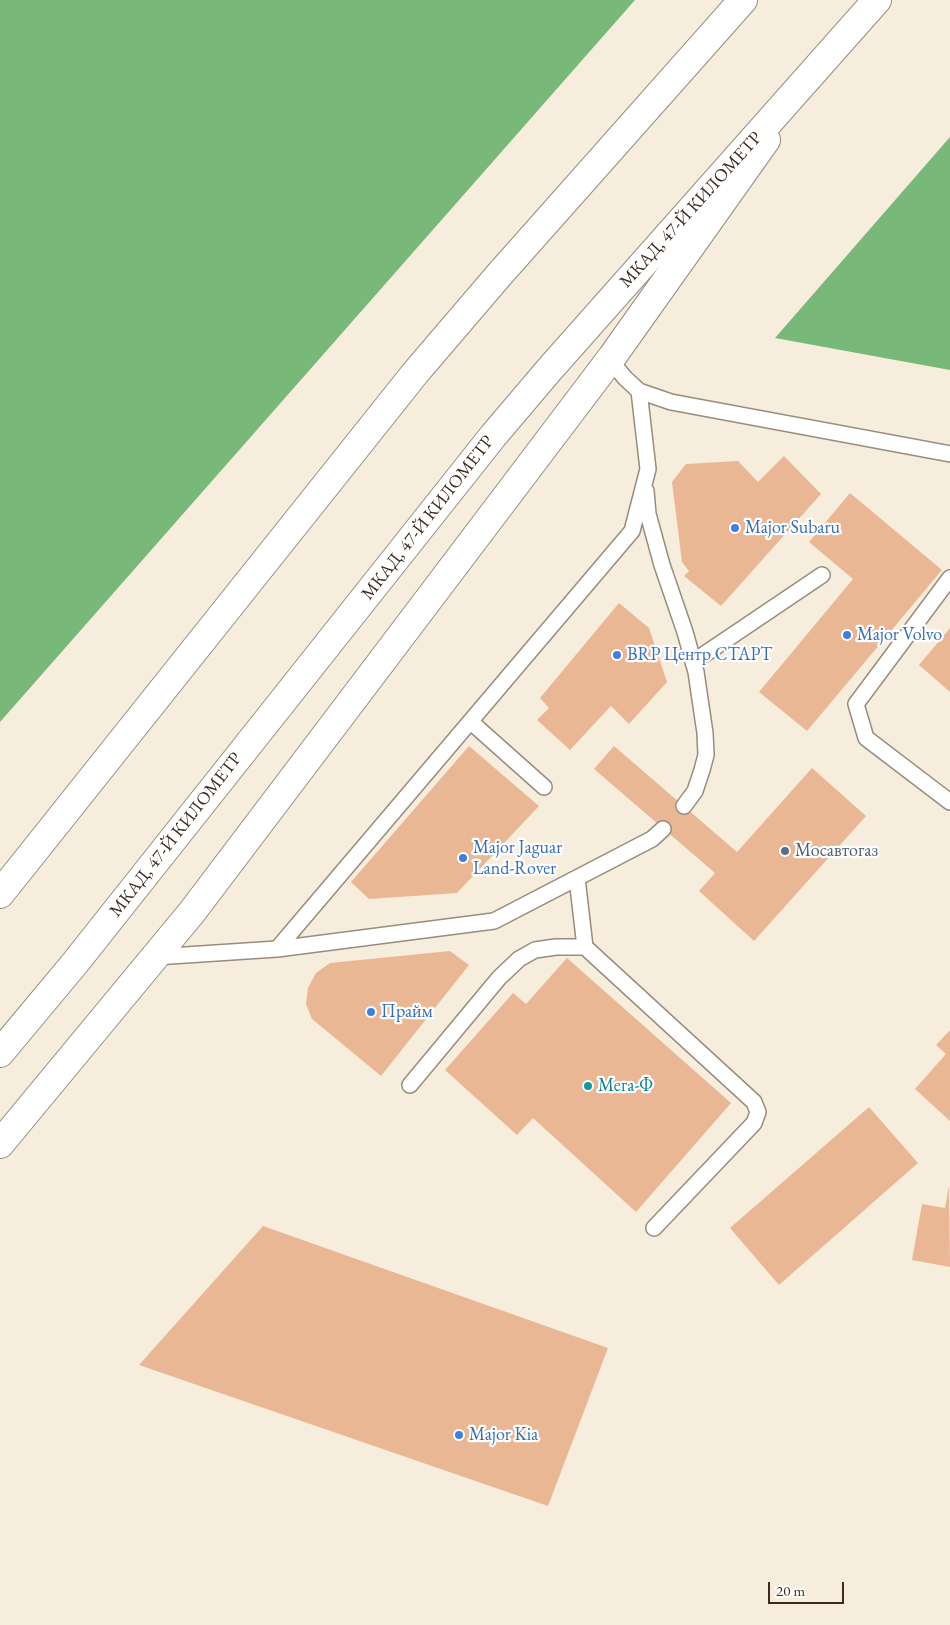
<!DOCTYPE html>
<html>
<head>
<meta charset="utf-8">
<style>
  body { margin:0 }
  #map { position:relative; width:950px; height:1625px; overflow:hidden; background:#f7eddc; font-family:"EB Garamond",serif }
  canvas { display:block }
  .scale { position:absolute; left:768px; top:1582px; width:76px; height:22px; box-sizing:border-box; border:2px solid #3b2a1e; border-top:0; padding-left:6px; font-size:15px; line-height:18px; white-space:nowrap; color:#3b2a1e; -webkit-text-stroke:4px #fff; paint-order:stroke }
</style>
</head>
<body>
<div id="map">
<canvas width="950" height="1625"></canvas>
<div class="scale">20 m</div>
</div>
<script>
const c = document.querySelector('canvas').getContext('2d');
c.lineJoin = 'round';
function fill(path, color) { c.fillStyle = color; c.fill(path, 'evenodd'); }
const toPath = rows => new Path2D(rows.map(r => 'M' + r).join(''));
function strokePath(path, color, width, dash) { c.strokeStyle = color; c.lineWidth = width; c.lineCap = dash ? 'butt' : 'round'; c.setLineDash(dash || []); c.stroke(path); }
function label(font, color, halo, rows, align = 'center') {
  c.font = font + ' "EB Garamond",serif'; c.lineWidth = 4.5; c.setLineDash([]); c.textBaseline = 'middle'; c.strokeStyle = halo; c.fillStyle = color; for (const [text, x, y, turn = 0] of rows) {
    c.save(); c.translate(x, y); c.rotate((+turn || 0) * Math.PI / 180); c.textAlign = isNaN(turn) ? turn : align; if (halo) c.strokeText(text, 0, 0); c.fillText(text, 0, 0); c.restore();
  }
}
fill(toPath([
  [0,0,635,0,0,722],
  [950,137,950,370,775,338]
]), '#78b879');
fill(toPath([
  [784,456,821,494,721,606,684,576,689,571,682,562,672,482,686,464,738,461,758,482],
  [850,493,942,570,807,731,759,692,853,579,809,542],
  [619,603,649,628,667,682,629,724,611,706,570,750,537,720,549,708,540,698],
  [950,628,950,692,919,665],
  [469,746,539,806,457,893,369,899,351,882],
  [614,746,737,852,812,768,866,816,754,941,699,891,715,873,594,769],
  [450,951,469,965,381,1076,312,1019,306,1004,308,988,316,973,330,963],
  [567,958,731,1103,636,1212,533,1118,517,1135,445,1070,513,993,526,1004],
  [950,1030,950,1121,915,1089,946,1054,936,1045],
  [869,1107,918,1163,779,1285,730,1228],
  [949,1186,950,1267,912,1260,922,1204,945,1208],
  [263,1226,608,1348,548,1506,139,1365]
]), '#eab794');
const lane = toPath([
  [612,357,615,366,625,378,639,391,671,402,950,454],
  [646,491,648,514,662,565,685,632,696,672,705,733,706,755,702,770,695,791,684,806],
  [950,578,856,704,866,738,950,802],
  [693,662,822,575],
  [471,722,544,787],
  [577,878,585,947,754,1102,758,1112,754,1123,654,1228],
  [277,949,494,921,652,839,663,829],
  [155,957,277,949,632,531,648,469,639,391],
  [410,1085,499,978,519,959,535,950,556,947,585,947]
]);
const primary = toPath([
  [0,1144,192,912,612,357,766,140]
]);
const highway = toPath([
  [0,894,416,372,499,275,743,0],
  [0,1053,75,963,493,436,549,370,877,0]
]);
strokePath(lane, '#998c7d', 18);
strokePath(primary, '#998c7d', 30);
strokePath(highway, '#998c7d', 30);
strokePath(lane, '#fff', 15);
strokePath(primary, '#fff', 28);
strokePath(highway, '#fff', 28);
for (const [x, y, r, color] of [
  [735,528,5,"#3f7fe0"],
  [847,635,5,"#3f7fe0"],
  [617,655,5,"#3f7fe0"],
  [785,851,5,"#5c6f8a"],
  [463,858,5,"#3f7fe0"],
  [371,1012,5,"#3f7fe0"],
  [588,1086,5,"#0f9aa8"],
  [459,1435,5,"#3f7fe0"]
]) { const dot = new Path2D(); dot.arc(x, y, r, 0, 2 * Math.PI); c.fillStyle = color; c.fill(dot); strokePath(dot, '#fff', 2); }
label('18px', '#3b2a1e', '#fff', [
  ["МКАД, 47-Й КИЛОМЕТР",691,210,-48],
  ["МКАД, 47-Й КИЛОМЕТР",428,518,-52],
  ["МКАД, 47-Й КИЛОМЕТР",176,835,-52]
]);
label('18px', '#366cbe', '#fff', [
  ["Major Subaru",745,528],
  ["Major Volvo",857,635],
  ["BRP Центр СТАРТ",627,655],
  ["Major Jaguar",473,848],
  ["Land-Rover",473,869],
  ["Прайм",381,1012],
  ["Major Kia",469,1435]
], 'left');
label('18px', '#4e5e75', '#fff', [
  ["Мосавтогаз",795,851]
], 'left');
label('18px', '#0d838f', '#fff', [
  ["Мега-Ф",598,1086]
], 'left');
</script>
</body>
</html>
